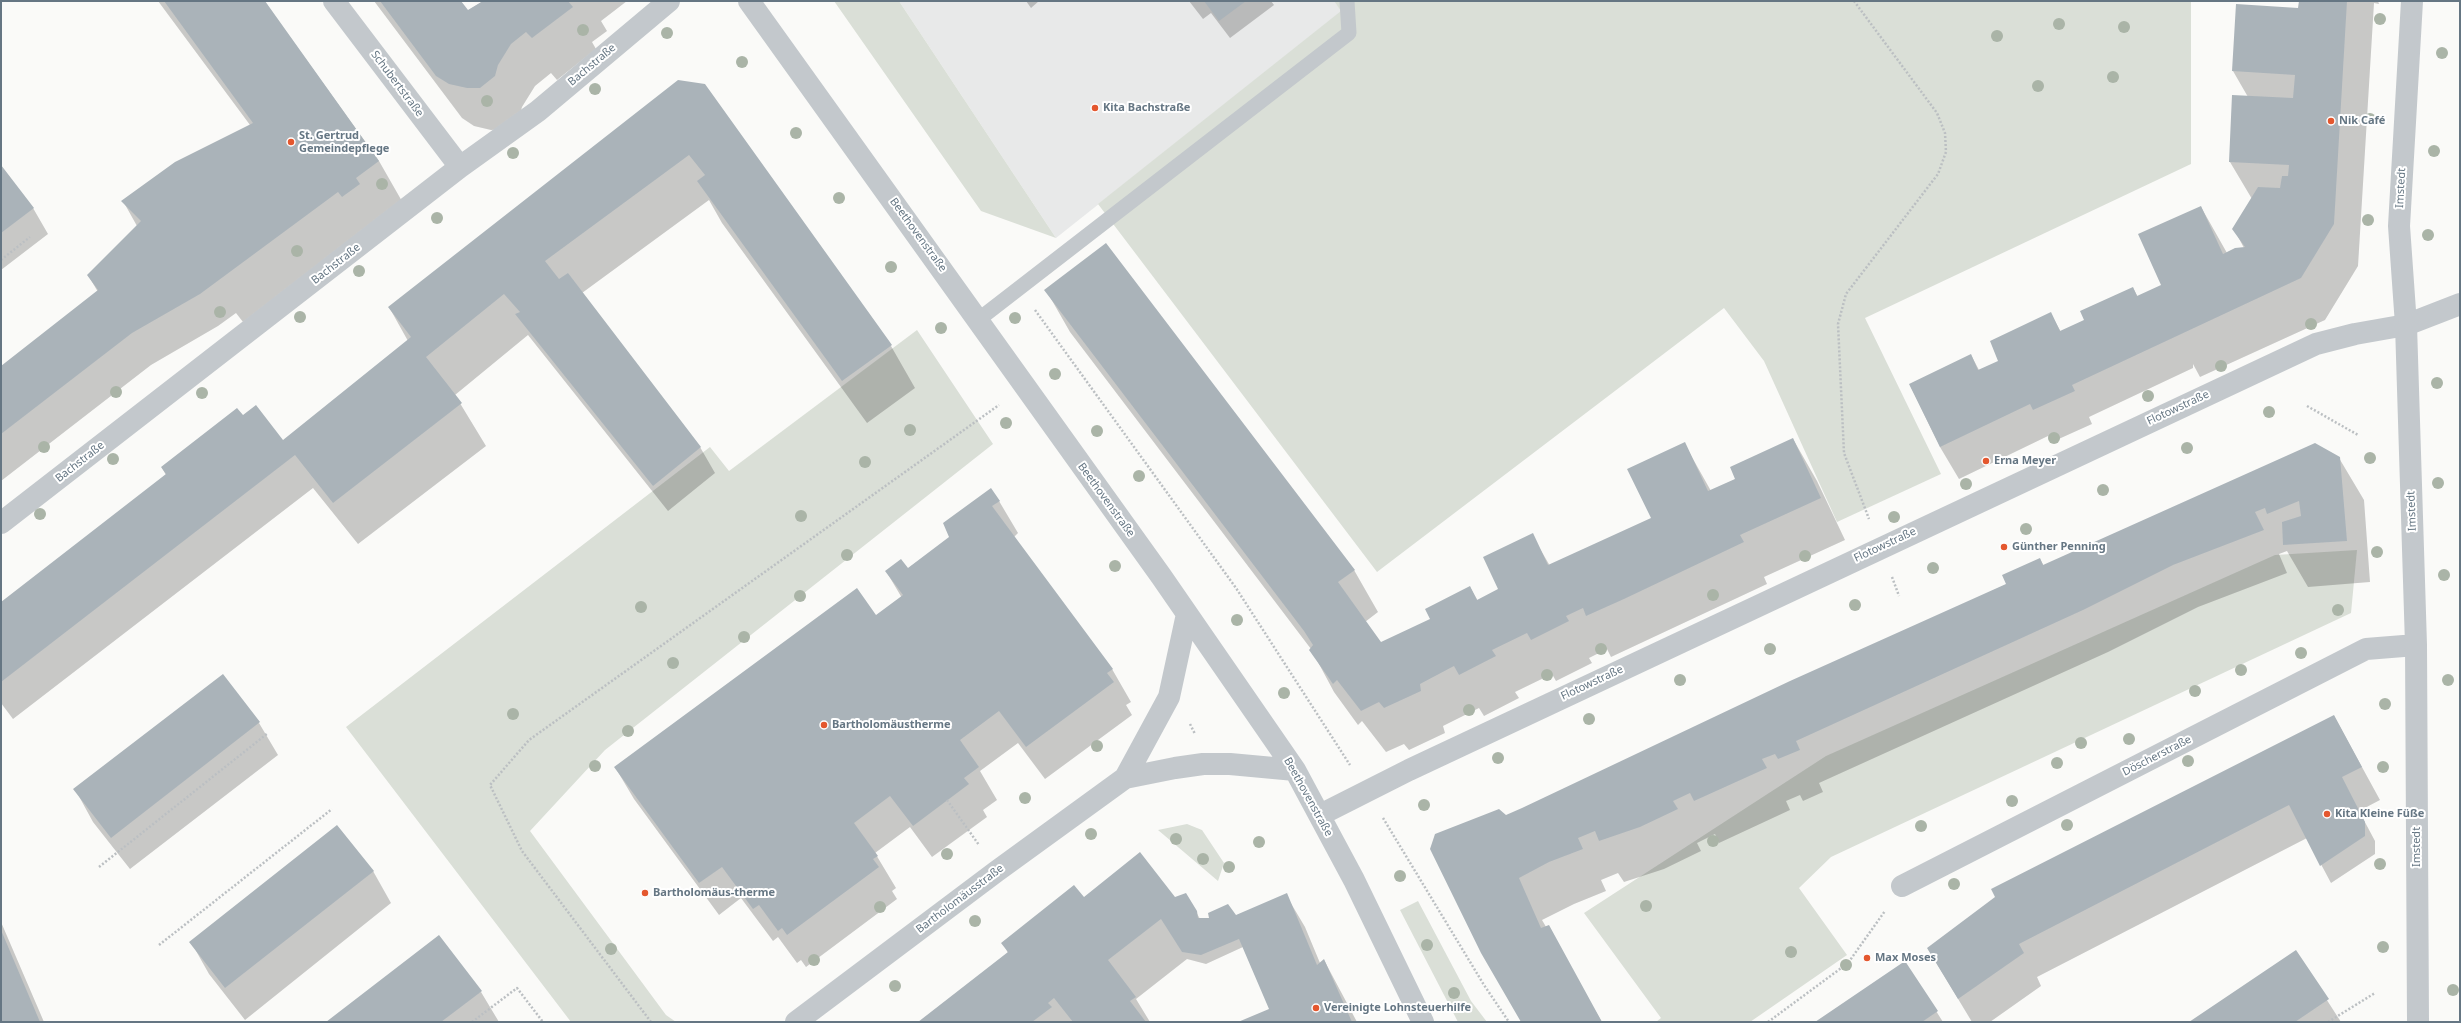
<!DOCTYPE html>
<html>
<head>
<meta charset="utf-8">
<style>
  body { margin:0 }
  #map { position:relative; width:2461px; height:1023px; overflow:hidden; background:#fafaf8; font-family:"Noto Sans",sans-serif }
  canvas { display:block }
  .frame { position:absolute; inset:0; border:2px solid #657683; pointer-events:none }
</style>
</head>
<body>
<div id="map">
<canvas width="2461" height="1023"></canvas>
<div class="frame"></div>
</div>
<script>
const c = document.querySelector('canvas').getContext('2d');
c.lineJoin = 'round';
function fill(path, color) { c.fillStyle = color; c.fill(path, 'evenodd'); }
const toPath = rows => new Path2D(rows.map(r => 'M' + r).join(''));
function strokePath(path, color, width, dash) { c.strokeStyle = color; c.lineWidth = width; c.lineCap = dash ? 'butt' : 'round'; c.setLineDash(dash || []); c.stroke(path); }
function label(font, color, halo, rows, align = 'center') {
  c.font = font + ' "Noto Sans",sans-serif'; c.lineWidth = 4; c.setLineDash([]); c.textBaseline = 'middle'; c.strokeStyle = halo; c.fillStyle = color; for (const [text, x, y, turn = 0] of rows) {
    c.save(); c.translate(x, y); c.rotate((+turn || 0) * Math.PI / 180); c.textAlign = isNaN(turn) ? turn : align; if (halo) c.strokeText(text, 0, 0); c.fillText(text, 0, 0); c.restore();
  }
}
fill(toPath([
  [899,1,1334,1,1342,11,1056,238]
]), '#e8e9e9');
fill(toPath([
  [834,1,899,1,1056,238,981,211],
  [1334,1,2191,1,2191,164,1865,318,1941,474,1837,522,1764,361,1724,308,1377,572,1098,204,1341,11],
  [917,330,993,444,605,750,530,831,666,1015,676,1022,571,1022,346,727,710,447,729,471],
  [2357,550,2351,613,1831,857,1799,888,1847,955,1750,1022,1656,1022,1661,1018,1584,913,1826,756,2275,555],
  [1187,824,1202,830,1224,863,1218,881,1158,830],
  [1418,901,1471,1001,1487,1022,1458,1022,1400,910]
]), '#dadfd7');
fill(toPath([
  [158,1,264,1,379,161,403,203,243,322,236,313,218,326,151,365,1,481,1,367,98,292,88,275,137,226,123,201,250,125],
  [374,1,460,1,467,11,483,1,627,1,601,21,607,31,592,42,596,49,557,80,551,73,535,86,522,107,519,118,504,129,491,130,474,126,462,118],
  [1026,1,1039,1,1031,8],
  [1189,1,1271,1,1274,5,1230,38,1211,13,1203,19],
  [2299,1,2378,1,2379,4,2374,3,2358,266,2325,320,2200,377,2193,364,2193,368,2089,417,2092,424,2052,442,2048,436,1959,479,1940,447,1910,385,1971,355,1979,370,2000,361,2051,314,2061,332,2085,320,2133,288,2138,297,2163,286,2201,207,2227,253,2244,248,2234,229,2252,199,2230,162,2248,97,2233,71,2299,9],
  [704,85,891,346,915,388,867,423,722,223,709,200,582,293,700,447,715,473,668,511,528,335,455,395,486,446,358,544,313,488,13,719,1,703,1,603,166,475,162,468,243,416,283,442,408,341,389,307],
  [1,166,33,208,48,234,1,270],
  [1046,290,1354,570,1378,612,1365,622,1381,644,1432,620,1470,587,1478,601,1500,590,1532,535,1550,566,1652,519,1684,443,1711,491,1736,479,1793,439,1817,481,1845,540,1764,577,1767,584,1611,657,1607,649,1589,658,1592,663,1556,681,1552,674,1515,692,1519,698,1484,716,1479,708,1443,726,1445,733,1409,750,1404,744,1386,752,1362,721,1358,725,1334,692,1311,649,1070,332],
  [2339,458,2364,500,2370,582,2308,587,2287,551,2279,554,2287,573,2198,607,2108,652,1819,783,1823,792,1803,801,1800,795,1786,801,1790,810,1719,843,1715,834,1697,843,1701,851,1664,869,1624,882,1618,873,1601,880,1606,891,1574,904,1542,920,1602,1022,1522,1022,1506,817,2007,584,2040,559,2044,566],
  [999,501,1018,533,1014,537,1112,669,1131,702,1126,705,1132,715,1045,779,1018,743,980,771,997,800,983,810,987,817,932,857,910,827,875,853,896,888,892,891,897,899,806,967,801,960,797,963,778,937,773,941,741,898,719,915,634,799,615,767,876,616,902,598,886,571,907,569,950,538,944,523],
  [223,675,259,723,278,755,130,869,93,822,75,789],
  [2334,716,2380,800,2359,811,2375,841,2375,854,2331,883,2307,838,2037,977,2041,986,1990,1022,1972,1022,1928,949,1997,898],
  [373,871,391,903,245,1020,209,974,191,942],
  [1186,894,1200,919,1235,916,1286,895,1305,927,1320,963,1324,960,1357,1022,1243,1022,1271,1009,1243,947,1206,964,1187,959,1136,999,1150,1022,920,1022,1008,953,1003,943,1083,899,1178,902],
  [1,922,44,1022,1,1022],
  [2296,952,2341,1022,2191,1022],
  [1905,962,1943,1022,1819,1022],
  [481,992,499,1022,328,1022]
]), '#0003');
fill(toPath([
  [164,1,265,1,379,161,356,178,360,184,342,197,338,192,200,294,132,333,1,434,1,366,98,290,87,275,141,221,121,201,175,162,253,123],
  [380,1,461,1,468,10,483,1,568,1,573,7,532,38,526,32,511,44,498,65,495,76,480,88,467,88,449,84,436,76],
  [1204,1,1246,1,1219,21],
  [2299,1,2347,1,2334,224,2301,278,2072,385,2075,391,2033,410,2030,404,1940,447,1909,384,1971,354,1978,370,1998,361,1990,341,2051,312,2060,331,2084,320,2080,311,2133,287,2137,296,2161,285,2138,234,2201,206,2223,254,2235,248,2245,247,2232,229,2258,187,2280,188,2282,176,2288,176,2289,165,2229,162,2232,95,2293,98,2295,75,2232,71,2236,4,2298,8],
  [678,80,705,84,892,345,842,381,697,181,705,175,689,155,545,261,559,279,568,273,701,447,653,486,515,314,520,312,504,294,426,357,462,403,333,503,295,455,1,682,1,602,166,474,161,467,237,408,243,415,256,405,283,440,411,337,388,307],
  [1,165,34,208,1,233],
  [1106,243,1355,570,1338,582,1381,642,1430,619,1425,609,1470,586,1477,600,1498,589,1483,557,1533,533,1548,565,1651,518,1627,469,1685,442,1708,491,1735,479,1730,467,1793,438,1821,498,1740,535,1744,542,1624,599,1586,616,1583,608,1566,616,1569,621,1531,640,1527,633,1492,650,1496,656,1459,675,1454,666,1420,684,1421,691,1384,708,1379,702,1361,711,1337,680,1333,684,1309,650,1313,645,1304,631,1044,290],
  [2315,443,2340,457,2347,541,2283,545,2282,522,2301,516,2299,501,2267,514,2265,508,2255,512,2264,530,2173,565,2083,610,1796,741,1800,750,1778,759,1775,754,1762,759,1767,768,1694,801,1690,793,1673,801,1678,809,1640,827,1599,841,1595,831,1578,838,1583,849,1549,862,1519,878,1541,928,1549,925,1602,1022,1521,1022,1481,953,1430,849,1435,834,1499,809,1506,815,1522,808,1790,681,2006,584,2002,575,2040,558,2043,565],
  [991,488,1000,501,992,506,1113,669,1107,673,1114,682,1026,747,999,711,960,740,979,767,964,778,969,784,913,826,890,796,854,823,878,856,873,859,879,867,787,935,782,928,778,931,759,905,753,909,722,867,699,883,614,767,857,588,876,615,903,595,885,571,901,559,908,568,949,537,943,523],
  [223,674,260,722,111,838,73,789],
  [2334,715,2362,767,2342,777,2365,822,2365,836,2320,866,2289,805,2019,944,2024,953,1958,999,1927,948,1995,897,1991,889],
  [337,825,374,871,225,988,189,942],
  [1140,852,1175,897,1186,893,1197,911,1198,918,1209,918,1208,913,1228,904,1236,915,1287,893,1317,965,1324,959,1352,1022,1238,1022,1269,1009,1239,939,1201,955,1182,952,1161,919,1108,960,1136,997,1130,1001,1146,1022,1073,1022,1054,998,1048,1003,1052,1007,1032,1022,918,1022,1008,952,1001,943,1074,885,1084,897],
  [1,930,40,1022,1,1022],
  [439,935,482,991,441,1022,326,1022],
  [2296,950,2329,999,2295,1022,2189,1022],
  [1905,961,1938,1011,1922,1022,1815,1022]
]), '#aab3b9');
strokePath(toPath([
  [1854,1,1937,113,1945,133,1946,152,1938,174,1846,294,1838,324,1844,453,1869,519],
  [1,260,30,237],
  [1035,310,1236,588,1350,765],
  [2307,406,2358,435],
  [1892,577,1899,596],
  [1190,724,1195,734],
  [947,800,979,845],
  [1383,818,1484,985,1509,1022],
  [99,867,268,733],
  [159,945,332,809],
  [472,1022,517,988,543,1022],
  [651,1022,522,851,490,785,529,740,999,405],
  [1768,1022,1848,963,1885,911],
  [2328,1022,2375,993]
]), '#bbbfc2', 2.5, [2, 2]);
strokePath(toPath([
  [978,320,1349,33,1347,1]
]), '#c3c8cc', 15);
strokePath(toPath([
  [334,1,460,167],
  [749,1,1161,576,1295,770,1354,880,1423,1022],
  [2412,1,2399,226,2406,325,2416,645,2418,1022],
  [1,523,460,167,538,111,669,1],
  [1125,778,1169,697,1187,614],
  [1320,815,1409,770,2316,344,2355,334,2406,325,2460,304],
  [1902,886,2366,649,2416,645],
  [796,1022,997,871,1125,778,1175,768,1203,764,1230,764,1295,770]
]), '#c3c8cc', 22);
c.fillStyle = '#aab4a7';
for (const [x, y] of [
  [2380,19],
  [2059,24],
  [2124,27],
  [583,30],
  [667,33],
  [1997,36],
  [2442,53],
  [742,62],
  [2113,77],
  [2038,86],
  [595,89],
  [487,101],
  [2370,119],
  [796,133],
  [2434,151],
  [513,153],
  [382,184],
  [839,198],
  [437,218],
  [2368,220],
  [2428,235],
  [297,251],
  [891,267],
  [359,271],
  [220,312],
  [300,317],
  [1015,318],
  [2311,324],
  [941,328],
  [2221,366],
  [1055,374],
  [2437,383],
  [116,392],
  [202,393],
  [2148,396],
  [2269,412],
  [1006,423],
  [910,430],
  [1097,431],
  [2054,438],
  [44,447],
  [2187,448],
  [2370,458],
  [113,459],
  [865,462],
  [1139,476],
  [2438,483],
  [1966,484],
  [2103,490],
  [40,514],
  [801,516],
  [1894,517],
  [2026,529],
  [2377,552],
  [847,555],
  [1805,556],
  [1115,566],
  [1933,568],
  [2444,575],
  [1713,595],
  [800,596],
  [1855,605],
  [641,607],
  [2338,610],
  [1237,620],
  [744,637],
  [1601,649],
  [1770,649],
  [2301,653],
  [673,663],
  [2241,670],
  [1547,675],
  [1680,680],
  [2448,680],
  [2195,691],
  [1284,693],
  [2385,704],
  [1469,710],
  [513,714],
  [1589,719],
  [628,731],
  [2129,739],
  [2081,743],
  [1097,746],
  [1498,758],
  [2188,761],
  [2057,763],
  [595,766],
  [2383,767],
  [1025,798],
  [2012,801],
  [1424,805],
  [2067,825],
  [1921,826],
  [1091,834],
  [1176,839],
  [1713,841],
  [1259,842],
  [947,854],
  [1203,859],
  [2380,864],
  [1229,867],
  [1400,876],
  [1954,884],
  [1646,906],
  [880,907],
  [975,921],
  [1427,945],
  [2383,947],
  [611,949],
  [1791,952],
  [814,960],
  [1846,965],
  [895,986],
  [2453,990],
  [1454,993]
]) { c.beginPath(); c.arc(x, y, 6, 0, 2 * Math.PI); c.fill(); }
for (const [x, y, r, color] of [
  [1095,108,4,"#e4572e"],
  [2331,121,4,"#e4572e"],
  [291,142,4,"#e4572e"],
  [1986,461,4,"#e4572e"],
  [2004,547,4,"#e4572e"],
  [824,725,4,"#e4572e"],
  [2327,814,4,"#e4572e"],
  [645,893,4,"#e4572e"],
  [1867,958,4,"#e4572e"],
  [1316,1008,4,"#e4572e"]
]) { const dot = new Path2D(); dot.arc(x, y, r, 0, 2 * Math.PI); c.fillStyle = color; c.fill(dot); strokePath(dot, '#fff', 1.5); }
label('11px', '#657683', '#fff', [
  ["Bachstraße",592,65,-40],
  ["Schubertstraße",397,84,53],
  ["Imstedt",2401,188,-87],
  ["Beethovenstraße",918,235,54],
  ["Bachstraße",336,264,-38],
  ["Flotowstraße",2178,408,-25],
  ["Bachstraße",80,462,-38],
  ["Beethovenstraße",1106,500,54],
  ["Imstedt",2412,511,-92],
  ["Flotowstraße",1885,545,-25],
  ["Flotowstraße",1592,683,-25],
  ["Döscherstraße",2157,756,-27],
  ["Beethovenstraße",1308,797,61],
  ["Imstedt",2417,847,-90],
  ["Bartholomäusstraße",960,899,-37]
]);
label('bold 11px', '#657683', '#fff', [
  ["Kita Bachstraße",1103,108],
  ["Nik Café",2339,121],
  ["St. Gertrud",299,136],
  ["Gemeindepflege",299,149],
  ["Erna Meyer",1994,461],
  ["Günther Penning",2012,547],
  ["Bartholomäustherme",832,725],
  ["Kita Kleine Füße",2335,814],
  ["Bartholomäus-therme",653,893],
  ["Max Moses",1875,958],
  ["Vereinigte Lohnsteuerhilfe",1324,1008]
], 'left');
</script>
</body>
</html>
